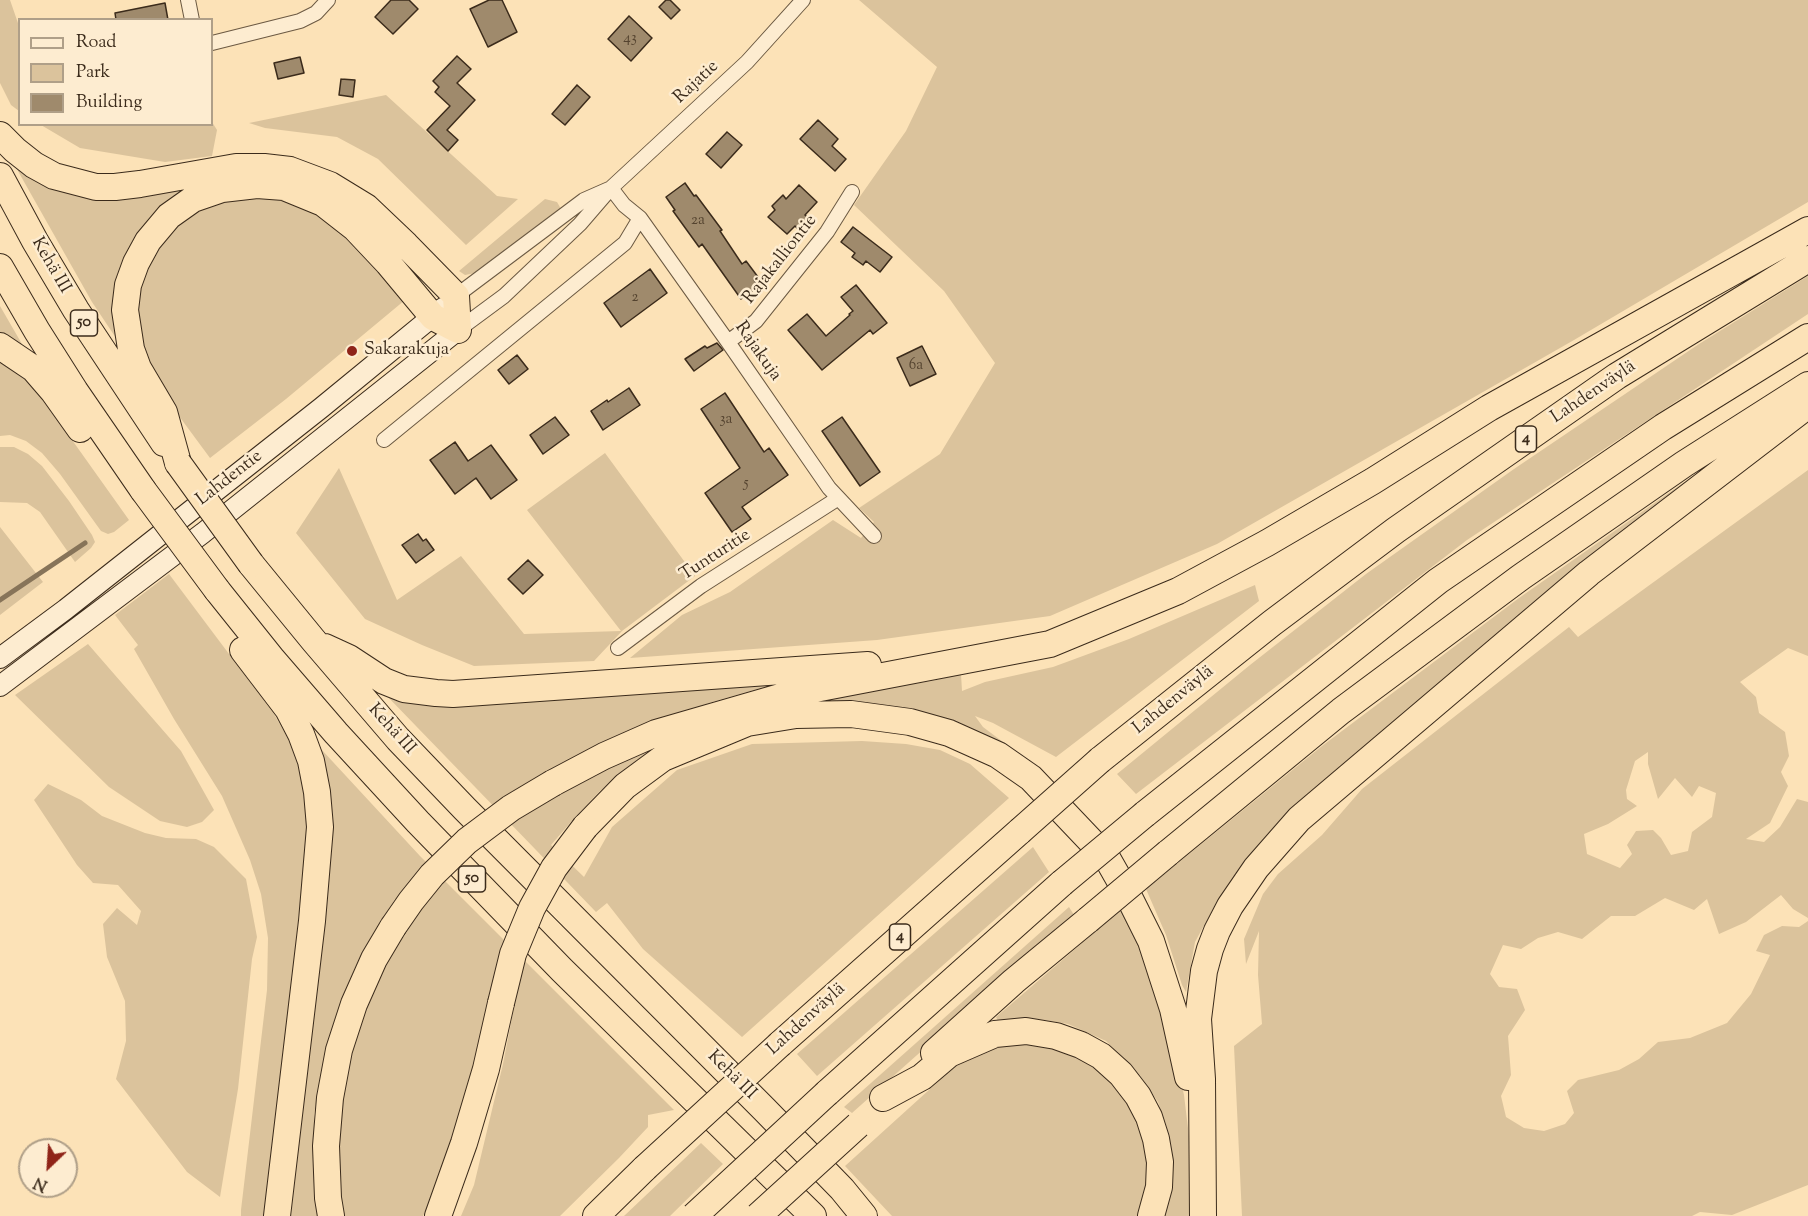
<!DOCTYPE html>
<html>
<head>
<meta charset="utf-8">
<style>
  body { margin:0 }
  #map { position:relative; width:1808px; height:1216px; overflow:hidden; background:#fce2b7; font-family:"Sorts Mill Goudy",serif }
  canvas { display:block }
  .legend { position:absolute; left:18px; top:18px; width:195px; height:108px; box-sizing:border-box; background:#fdecd0; border:2px solid #af9f88; margin:0; padding:8px 10px; list-style:none; font-size:18px; color:#3b2b1b }
  .legend li { display:flex; align-items:center; gap:12px; height:30px }
  .legend b { width:30px; border:2px solid #af9f88 }
  .north { position:absolute; left:18px; top:1138px; width:60px; height:60px; box-sizing:border-box; background:#fdecd0; border:2px solid #af9f88; border-radius:50%; rotate:205deg; font-size:16px; font-weight:700; line-height:24px; text-align:center; color:#3b2b1b }
  .north::after { content:''; display:block; margin:auto; width:21px; height:27px; background:#8f2418; clip-path:polygon(50% 0,100% 100%,50% 72%,0 100%) }
</style>
</head>
<body>
<div id="map">
<canvas width="1808" height="1216"></canvas>
<ul class="legend">
<li><b style="height:8px;background:#fdecd0"></b>Road</li>
<li><b style="height:16px;background:#dbc39c"></b>Park</li>
<li><b style="height:16px;background:#9f8a6c"></b>Building</li>
</ul>
<div class="north">N</div>
</div>
<script>
const c = document.querySelector('canvas').getContext('2d');
c.lineJoin = 'round';
function fill(path, color) { c.fillStyle = color; c.fill(path, 'evenodd'); }
const toPath = rows => new Path2D(rows.map(r => 'M' + r).join(''));
function strokePath(path, color, width, dash) { c.strokeStyle = color; c.lineWidth = width; c.lineCap = dash ? 'butt' : 'round'; c.setLineDash(dash || []); c.stroke(path); }
function label(font, color, halo, rows, align = 'center') {
  c.font = font + ' "Sorts Mill Goudy",serif'; c.lineWidth = 5; c.setLineDash([]); c.textBaseline = 'middle'; c.strokeStyle = halo; c.fillStyle = color; for (const [text, x, y, turn = 0] of rows) {
    c.save(); c.translate(x, y); c.rotate((+turn || 0) * Math.PI / 180); c.textAlign = isNaN(turn) ? turn : align; if (halo) c.strokeText(text, 0, 0); c.fillText(text, 0, 0); c.restore();
  }
}
fill(toPath([
  [0,0,10,0,19,26,19,111,11,105,0,83],
  [859,0,1808,0,1808,202,1574,340,1217,544,1050,616,877,640,630,658,682,615,730,592,833,520,861,538,874,522,859,508,940,454,995,363,944,291,854,205,906,131,937,67],
  [386,95,497,196,518,199,466,245,378,159,337,137,265,128,249,123],
  [212,122,217,130,212,156,165,162,80,148,41,125,212,124],
  [14,164,56,183,217,178,170,205,118,341,92,302],
  [256,197,279,199,303,205,340,228,405,300,286,399,210,458,179,416,153,376,142,352,136,324,140,282,158,245,179,223,201,209,222,202],
  [545,199,557,202,561,209,480,272,465,275,459,271],
  [1808,276,1808,314,1467,540,1136,794,1117,774,1250,665,1366,574,1514,469,1699,344],
  [0,306,26,351,0,337],
  [0,360,15,369,30,383,50,409,129,520,114,532,108,534,101,531,60,474,42,453,26,441,10,435,0,436],
  [0,447,14,447,28,454,42,466,69,501,92,535,95,542,91,548,75,562,40,512,27,503,0,502],
  [605,453,695,576,622,631,594,661,474,666,422,645,365,619,296,533,339,468,397,600,461,556,524,634,621,631,527,510],
  [1710,464,1565,581,1243,869,1219,898,1195,942,1186,992,1182,985,1166,935,1146,889,1322,746,1519,598],
  [1808,470,1808,656,1788,648,1740,682,1756,697,1759,713,1785,732,1789,756,1781,772,1788,786,1770,823,1746,839,1764,842,1780,827,1797,799,1808,802,1808,918,1793,909,1781,895,1746,922,1719,934,1707,899,1694,910,1665,898,1635,916,1611,916,1582,939,1558,932,1538,938,1521,949,1503,945,1490,974,1499,987,1517,989,1525,1010,1508,1036,1511,1075,1501,1096,1506,1117,1524,1128,1544,1131,1565,1124,1574,1113,1567,1091,1578,1080,1619,1070,1639,1059,1658,1042,1690,1038,1727,1023,1751,994,1770,955,1756,951,1764,935,1782,926,1799,927,1808,921,1808,1185,1732,1215,1700,1212,1692,1216,1242,1216,1234,1046,1262,1024,1258,975,1259,931,1246,964,1244,939,1263,894,1278,874,1322,835,1362,789,1569,627,1578,637],
  [1648,752,1648,764,1658,799,1675,778,1692,797,1699,786,1716,793,1712,817,1692,832,1688,851,1671,855,1661,838,1653,830,1636,831,1627,845,1632,854,1620,868,1587,854,1584,834,1608,824,1637,806,1627,799,1626,790,1635,761],
  [0,527,43,582,0,615],
  [169,574,274,714,290,742,299,766,305,798,307,837,267,1216,241,1216,241,1210,267,990,268,938,261,894,250,860,222,796,174,719,134,649,138,645,115,615],
  [1255,585,1259,601,1056,757,993,723,975,716,983,727,1003,742,1007,747,852,702,630,769,600,791,577,815,551,845,584,877,612,827,677,770,752,744,862,741,906,744,940,750,970,764,1009,798,742,1037,643,949,607,903,596,912,386,695,775,684,712,702,645,726,559,790,672,737,804,701,932,681,961,674,962,691,985,682,1053,667,1129,639],
  [88,644,181,751,214,810,202,822,187,827,160,821,109,787,15,695],
  [321,749,420,856,674,1110,648,1115,648,1127,619,1158,560,1216,461,1216,474,1185,503,1064,516,997,490,989,477,1068,440,1180,423,1216,342,1216,336,1145,347,1060,363,1013,384,966,416,914,395,899,373,934,354,970,328,1042,314,1114,314,1180,318,1216,291,1216,328,852,318,750],
  [48,784,81,800,102,816,145,833,166,838,196,839,214,847,246,879,257,937,252,959,238,1089,220,1197,187,1172,116,1079,126,1041,125,1001,107,957,103,924,117,908,137,925,141,911,118,885,93,883,77,865,34,800],
  [1033,847,1049,872,817,1076,797,1054],
  [1069,907,1074,915,852,1113,844,1107],
  [1123,908,1142,946,1175,1055,1184,1095,1190,1145,1190,1216,1163,1216,1169,1198,1172,1173,1171,1148,1166,1125,1158,1102,1144,1081,1126,1060,1106,1041,1068,1024,1045,1020,1030,1019,998,1021,996,1017],
  [1016,1043,1053,1047,1088,1060,1126,1095,1147,1145,1149,1180,1140,1216,892,1216,845,1166,940,1080,941,1076,962,1062,996,1047],
  [701,1143,723,1164,670,1216,624,1216]
]), '#dbc39c');
strokePath(toPath([
  [0,600,85,543]
]), '#877459', 5);
const building = toPath([
  [391,0,409,0,418,9,393,34,375,17,391,0],
  [489,0,502,0,517,32,488,47,470,9,489,0],
  [666,0,670,0,680,10,671,19,659,7,666,0],
  [165,3,168,20,116,20,115,13,165,3],
  [629,16,652,38,631,61,608,39,629,16],
  [457,56,471,69,457,83,475,100,447,130,458,140,448,151,427,130,450,106,435,92,439,87,433,81,457,56],
  [300,57,304,73,278,79,274,63,300,57],
  [341,79,355,80,353,97,339,95,341,79],
  [577,85,590,97,565,125,552,114,577,85],
  [818,120,838,139,832,146,846,159,835,171,800,139,818,120],
  [727,132,742,145,721,168,706,154,727,132],
  [685,183,694,196,696,195,722,230,720,231,742,264,746,261,758,277,754,280,758,287,741,299,702,244,699,247,673,211,675,210,666,197,685,183],
  [799,185,817,202,805,215,809,219,798,229,795,226,787,234,768,217,775,210,772,206,783,195,786,199,799,185],
  [853,227,892,257,880,272,866,261,863,265,852,257,855,253,841,242,853,227],
  [650,269,667,293,621,327,604,303,650,269],
  [856,285,887,323,873,334,870,330,822,370,788,330,807,314,826,336,850,315,849,314,853,311,841,297,856,285],
  [717,343,723,350,694,371,685,359,705,346,707,348,717,343],
  [922,346,936,374,910,386,897,358,922,346],
  [517,355,528,369,509,384,498,370,517,355],
  [629,388,640,405,603,430,591,411,607,400,608,402,629,388],
  [725,393,764,452,769,448,788,475,742,507,751,519,732,532,705,493,740,468,701,409,725,393],
  [555,417,569,435,543,454,530,435,555,417],
  [842,417,880,472,860,486,822,431,842,417],
  [455,442,468,461,491,445,517,480,491,499,476,478,455,494,430,460,455,442],
  [418,534,423,541,426,539,434,550,416,563,402,545,418,534],
  [528,560,543,575,523,594,508,579,528,560]
]);
fill(building, '#9f8a6c');
strokePath(building, '#3b2b1b', 1.5);
const street = toPath([
  [188,0,192,20],
  [212,43,300,21,316,13,328,0],
  [611,188,624,205,640,218,728,342,829,488,874,536],
  [456,296,584,200,609,189],
  [458,330,504,296,580,224,611,188,747,62,803,0],
  [728,342,756,321,827,232,852,192],
  [384,440,625,243,640,218],
  [618,648,701,586,837,499]
]);
const secondary = toPath([
  [0,658,66,609,321,408,443,308],
  [0,686,203,533,458,330]
]);
const highway = toPath([
  [0,135,15,150,34,165,54,176,96,187,115,187,140,184,236,167,264,167,290,170,330,185,366,207,406,245,456,296,458,330,433,317,388,263,355,228,323,203,284,187,257,185,222,189,193,199,169,216,148,241,136,263,128,285,125,310,131,349,138,368,164,412,178,463],
  [0,176,35,241,76,310,164,443],
  [0,267,37,331,75,391,143,490],
  [0,346,34,369,53,391,80,429],
  [251,564,314,641,398,739,465,809,764,1109,842,1189,864,1216],
  [217,590,273,660,336,733,418,822,562,970,813,1216],
  [325,647,349,658,384,681,404,689,436,693,453,694,868,665],
  [243,650,288,709,301,734,311,761,317,792,320,827,312,921,277,1216],
  [1100,760,1272,623,1396,530,1617,376,1808,259],
  [553,783,604,756,656,733,794,693,1050,644,1178,591,1267,543,1373,481,1489,408,1808,230],
  [1145,814,1438,581,1663,427,1808,337],
  [585,827,625,786,663,758,747,723,796,715,851,714,910,722,949,733,998,755,1031,778,1107,858,1128,895,1151,941,1173,1009,1188,1077],
  [1168,853,1341,711,1521,577,1684,464,1808,385],
  [780,1044,1020,831],
  [934,1053,1014,981,1088,920],
  [827,1093,1062,883],
  [883,1098,922,1077,949,1054,995,1034,1026,1031,1056,1036,1081,1045,1101,1056,1121,1074,1138,1096,1149,1117,1156,1139,1160,1162,1159,1187,1151,1216],
  [331,1216,328,1198,326,1146,330,1098,339,1050,354,1004,374,959,393,927],
  [438,1216,464,1143,486,1069,501,1003],
  [596,1216,645,1168],
  [1203,1216,1202,1079,1198,1019,1204,971,1210,949,1217,931,1230,906,1256,868,1299,819,1589,573,1808,405]
]);
strokePath(street, '#6b5942', 16);
strokePath(secondary, '#3b2b1b', 22);
strokePath(highway, '#3b2b1b', 28);
strokePath(street, '#fdecd0', 14);
strokePath(secondary, '#fdecd0', 20);
strokePath(highway, '#fce2b7', 26);
const highwayBridge = toPath([
  [178,463,251,564],
  [143,490,217,590],
  [1020,831,1100,760],
  [1062,883,1145,814],
  [1088,920,1168,853],
  [393,927,411,901,432,875,467,841,511,808,553,783],
  [501,1003,513,954,532,908,554,868,585,827],
  [645,1168,780,1044],
  [694,1216,827,1093],
  [758,1216,858,1125]
]);
strokePath(highwayBridge, '#3b2b1b', 28, []);
strokePath(highwayBridge, '#fce2b7', 26);
for (const [x, y, r, color] of [
  [352,351,6,"#8f2418"]
]) { const dot = new Path2D(); dot.arc(x, y, r, 0, 2 * Math.PI); c.fillStyle = color; c.fill(dot); strokePath(dot, '#fdecd0', 2); }
label('15px', '#54432f', null, [
  ["43",630,39],
  ["2a",698,221],
  ["2",635,298],
  ["6a",916,366],
  ["3a",726,420],
  ["5",746,484]
]);
for (const [x, y, w] of [
  [84,323,27],
  [1526,439,21],
  [472,879,27],
  [900,937,21]
]) { const box = new Path2D(); box.roundRect(x - w / 2, y - 13, w, 26, 4.5); c.fillStyle = '#fdecd0'; c.fill(box); strokePath(box, '#3b2b1b', 1.5); }
label('bold 16px', '#3b2b1b', null, [
  ["50",84,323],
  ["4",1526,439],
  ["50",472,879],
  ["4",900,937]
]);
label('18px', '#3b2b1b', '#fdecd0', [
  ["Rajatie",697,83,-43],
  ["Rajakalliontie",781,260,-52],
  ["Kehä III",50,266,60],
  ["Rajakuja",757,352,55],
  ["Lahdenväylä",1594,393,-34],
  ["Lahdentie",230,479,-38],
  ["Tunturitie",716,556,-33],
  ["Lahdenväylä",1174,701,-39],
  ["Kehä III",391,730,48],
  ["Lahdenväylä",807,1020,-42],
  ["Kehä III",731,1076,45]
]);
label('18px', '#3b2b1b', '#fdecd0', [
  ["Sakarakuja",364,351]
], 'left');
</script>
</body>
</html>
